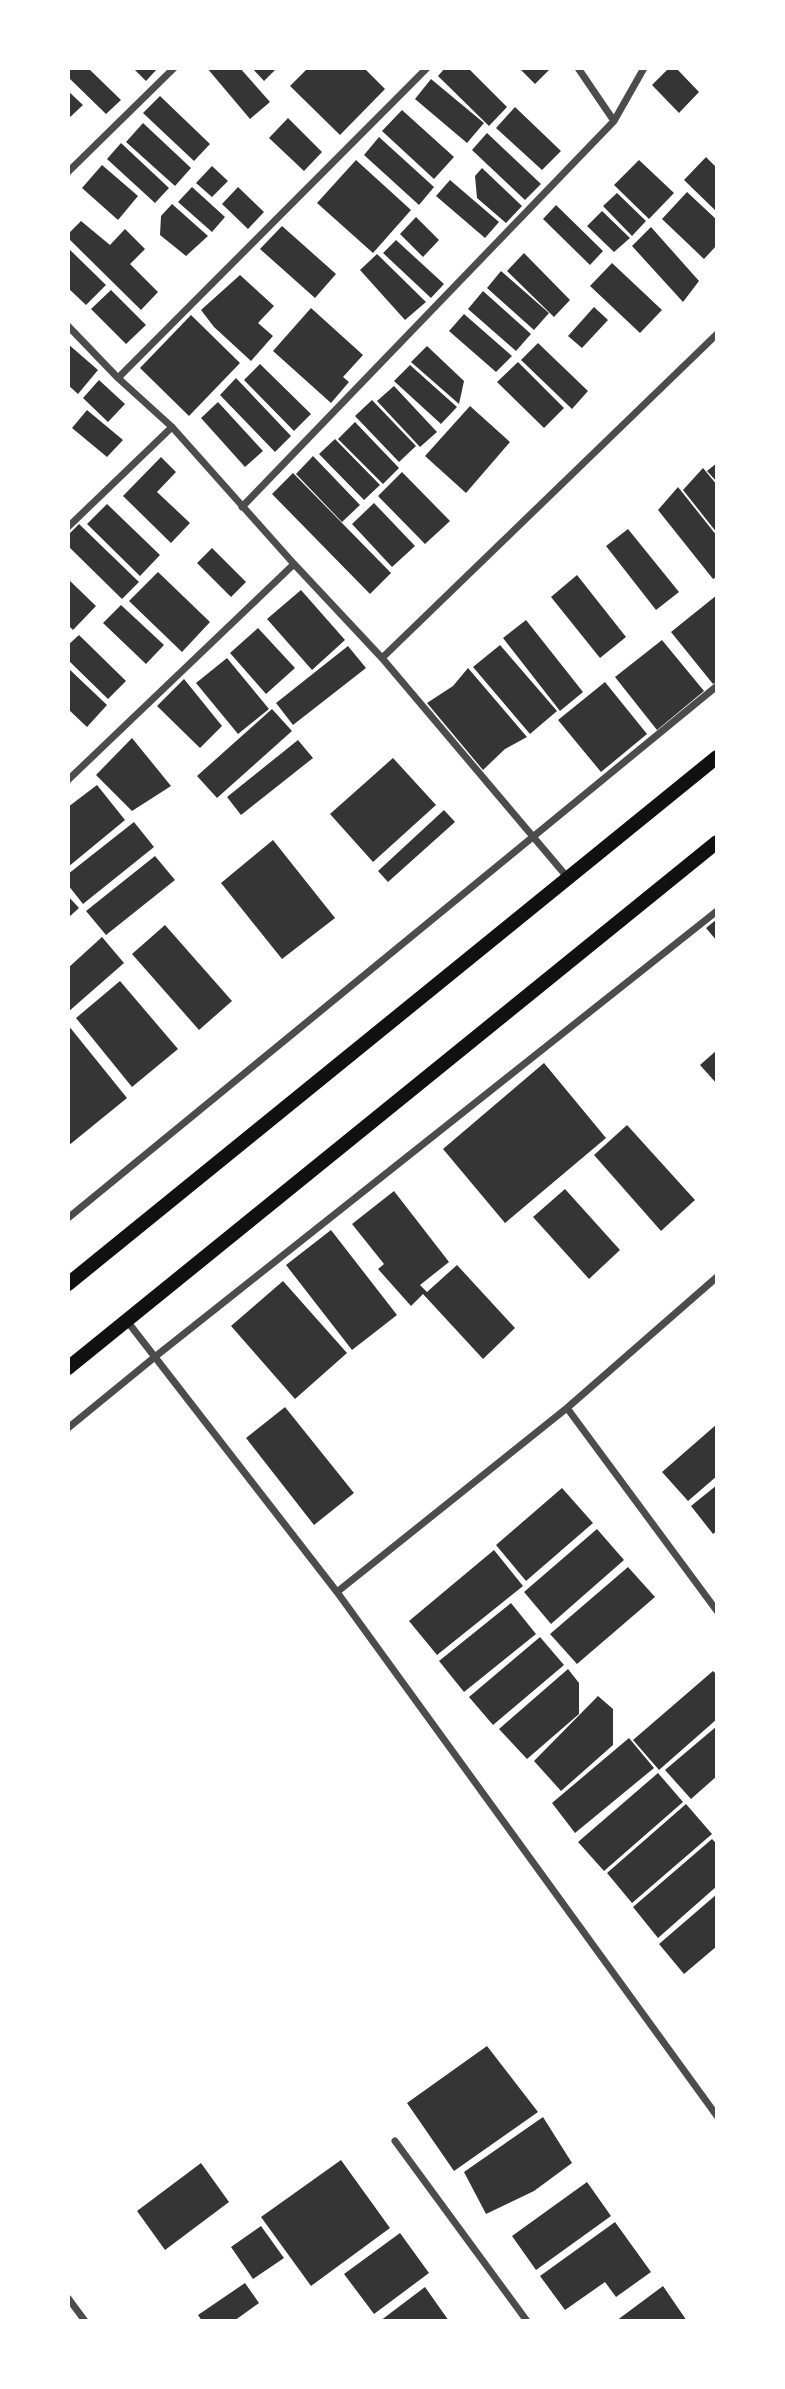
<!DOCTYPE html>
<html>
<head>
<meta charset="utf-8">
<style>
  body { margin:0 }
  #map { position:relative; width:785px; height:2389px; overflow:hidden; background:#fff; font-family:Helvetica,sans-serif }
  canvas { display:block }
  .frame { position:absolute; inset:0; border:70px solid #fff; pointer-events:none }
</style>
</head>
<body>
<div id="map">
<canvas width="785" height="2389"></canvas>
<div class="frame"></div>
</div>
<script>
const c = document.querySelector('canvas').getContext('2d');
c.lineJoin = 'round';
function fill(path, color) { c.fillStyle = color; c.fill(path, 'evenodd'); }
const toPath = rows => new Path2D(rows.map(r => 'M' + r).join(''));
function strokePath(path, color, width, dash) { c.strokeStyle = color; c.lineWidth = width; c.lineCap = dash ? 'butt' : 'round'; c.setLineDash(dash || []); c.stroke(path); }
fill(toPath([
  [68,68,88,68,121,100,106,114,68,77],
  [133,68,158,68,146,81],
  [207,68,240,68,270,102,250,119],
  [252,68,277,68,264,81],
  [308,68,364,68,385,89,340,135,290,86],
  [445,68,468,68,507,107,489,126,438,76],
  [519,68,551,68,535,84],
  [669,68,676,68,699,92,679,113,652,85],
  [431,79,484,123,467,143,415,99],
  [68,91,83,105,68,119],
  [160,96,210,144,194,161,143,113],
  [515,107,561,151,542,170,496,128],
  [402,110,454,157,434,179,382,131],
  [288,118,322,152,304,171,269,138],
  [143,123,191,168,175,186,126,142],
  [487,133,541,184,525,200,472,150],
  [379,137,434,187,419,205,364,155],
  [121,143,169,188,155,203,107,159],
  [706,157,717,168,717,212,684,180],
  [356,160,411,210,373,253,317,203],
  [639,160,674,193,649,219,614,185],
  [102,165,138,196,118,220,82,188],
  [212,166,228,181,212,197,196,183],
  [482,168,522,206,506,223,477,198,475,176],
  [450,180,499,222,485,238,436,196],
  [192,187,225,217,212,232,178,202],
  [238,187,264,212,248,229,222,204],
  [687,192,717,220,717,245,704,259,662,219],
  [617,193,646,221,632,236,603,206],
  [172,204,208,236,186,256,160,235,161,216],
  [556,205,603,251,590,265,543,219],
  [602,211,630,238,614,252,587,226],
  [416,217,439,240,423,257,400,234],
  [81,221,110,245,125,229,145,249,130,264,158,292,141,310,68,238,68,234],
  [282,226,336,274,315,298,260,249],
  [651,227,699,281,683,302,632,246],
  [396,240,444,284,431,298,383,253],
  [68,248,106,285,86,305,68,288],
  [524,253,570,300,554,317,507,271],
  [377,254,426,302,405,320,360,270],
  [612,263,662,310,640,333,590,286],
  [501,271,549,313,534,330,487,288],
  [240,275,274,306,258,323,273,336,251,361,214,327,201,310],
  [111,290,146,325,126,344,91,309],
  [483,291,531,334,516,351,468,309],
  [594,307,608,320,582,348,568,336],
  [311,308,363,355,343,377,349,382,331,403,273,351],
  [464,314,512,356,496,372,449,331],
  [191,315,240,363,189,416,140,368],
  [538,343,588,391,572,409,521,360],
  [68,344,98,370,78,394,68,385],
  [427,346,464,381,459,404,411,362],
  [518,362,564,408,544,428,497,382],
  [260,364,311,414,294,431,244,380],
  [410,365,457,407,441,424,394,381],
  [236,378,291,436,275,452,220,395],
  [99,380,125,404,108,422,83,398],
  [394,386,437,432,420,447,377,401],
  [372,400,416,446,399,462,355,416],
  [218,402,263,451,245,467,201,418],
  [470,406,510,442,466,493,425,456],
  [87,410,123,440,107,457,72,428],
  [355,422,399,468,383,484,338,439],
  [335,439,380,485,364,500,319,454],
  [313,456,360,505,342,522,296,474],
  [161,457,176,472,157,492,190,523,171,543,123,496],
  [717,463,717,482,707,471],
  [703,468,717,485,717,533,683,490],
  [402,472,450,521,425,544,378,496],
  [293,473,391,573,370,594,272,494],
  [678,487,717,536,717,577,713,579,658,510],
  [374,503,415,546,392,567,352,524],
  [107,504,160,555,140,576,87,524],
  [79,524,139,582,122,599,68,546,68,535],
  [628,529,679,592,656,610,606,546],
  [212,548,246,582,231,597,197,563],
  [158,572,210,622,182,652,129,601],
  [577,575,626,637,600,658,551,597],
  [68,579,96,606,73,630,68,625],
  [301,590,345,640,312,670,267,619],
  [717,595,717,681,713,684,671,632],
  [121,605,164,645,146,664,103,623],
  [526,620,583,692,560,711,503,638],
  [258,628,295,668,266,694,230,653],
  [79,635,126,681,108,699,68,660,68,645],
  [662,640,704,691,657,730,615,677],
  [500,645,557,711,530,734,473,667],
  [348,646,366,668,293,725,276,703],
  [227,658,269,709,238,734,196,683],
  [68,668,107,705,87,727,68,709],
  [468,668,527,737,505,749,483,770,427,703,453,686],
  [184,679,222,726,200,748,157,706],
  [605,682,647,734,601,772,558,720],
  [272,709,292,731,217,798,197,776],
  [132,738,171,786,132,811,96,775],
  [298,740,313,758,241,815,227,797],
  [393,758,436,805,373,862,330,814],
  [97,785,125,820,68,867,68,807],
  [444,810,455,822,388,882,378,871],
  [134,822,154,847,83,904,68,885,68,874],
  [273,840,335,918,282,959,221,883],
  [155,856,175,880,106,935,86,911],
  [68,896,79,908,68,918],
  [717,919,717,941,706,928],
  [165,925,232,1001,199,1030,132,954],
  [102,937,124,963,68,1012,68,968],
  [120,981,178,1049,132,1087,76,1018],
  [68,1025,127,1098,68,1146],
  [717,1050,717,1084,700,1065],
  [544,1063,606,1138,505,1223,443,1149],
  [627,1125,695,1200,661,1231,594,1155],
  [565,1189,620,1250,589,1279,533,1217],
  [394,1191,449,1262,420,1285,427,1292,457,1265,515,1328,483,1359,423,1294,411,1306,378,1269,384,1264,352,1224],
  [331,1230,397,1315,352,1350,286,1265],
  [283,1281,347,1353,295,1399,231,1326],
  [285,1407,354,1493,314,1525,246,1438],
  [717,1424,717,1476,688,1501,662,1472],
  [717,1485,717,1531,713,1534,691,1506],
  [562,1488,593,1523,526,1581,496,1545],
  [597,1529,624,1560,551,1624,524,1592],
  [494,1550,523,1586,437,1655,409,1621],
  [628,1567,655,1597,577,1664,550,1634],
  [511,1603,536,1634,464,1692,439,1661],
  [540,1637,564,1665,493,1725,469,1697],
  [568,1669,579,1683,579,1714,527,1759,499,1729],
  [713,1671,717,1675,717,1719,659,1770,633,1740],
  [598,1696,613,1709,613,1745,561,1791,534,1761],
  [717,1726,717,1776,691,1799,665,1770],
  [629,1738,654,1768,575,1833,552,1803],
  [658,1773,683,1802,604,1871,578,1842],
  [686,1804,712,1834,632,1903,607,1873],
  [712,1839,717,1844,717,1886,658,1938,633,1907],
  [717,1894,717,1946,684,1974,659,1944],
  [487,2046,538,2112,454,2171,407,2103],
  [543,2117,572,2163,534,2191,486,2214,464,2172],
  [341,2160,390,2228,311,2286,261,2217],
  [201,2163,229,2202,165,2250,137,2211],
  [587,2182,611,2216,536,2270,512,2236],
  [615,2222,651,2272,616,2297,605,2282,565,2310,540,2276],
  [261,2226,284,2258,253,2279,231,2247],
  [400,2233,429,2273,374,2314,344,2274],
  [245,2283,259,2303,234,2321,202,2321,198,2315],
  [663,2286,687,2321,616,2321],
  [425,2287,449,2321,380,2321]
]), '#353535');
strokePath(toPath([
  [578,68,614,121],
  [68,172,174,68],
  [68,326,118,378,172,427,294,564,382,658,568,878],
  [118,378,427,68],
  [242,507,614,121,644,68],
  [68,527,172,427],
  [382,658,717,334],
  [68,780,294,564],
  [68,1218,717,686],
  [127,1321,337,1592,717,2116],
  [567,1408,717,1611],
  [68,1428,156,1356,717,911],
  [337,1592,567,1408,717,1277],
  [395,2141,527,2321],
  [68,2298,85,2321]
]), '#4c4c4c', 7);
strokePath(toPath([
  [68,1284,717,757],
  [68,1368,717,842]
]), '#111', 14);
</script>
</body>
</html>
